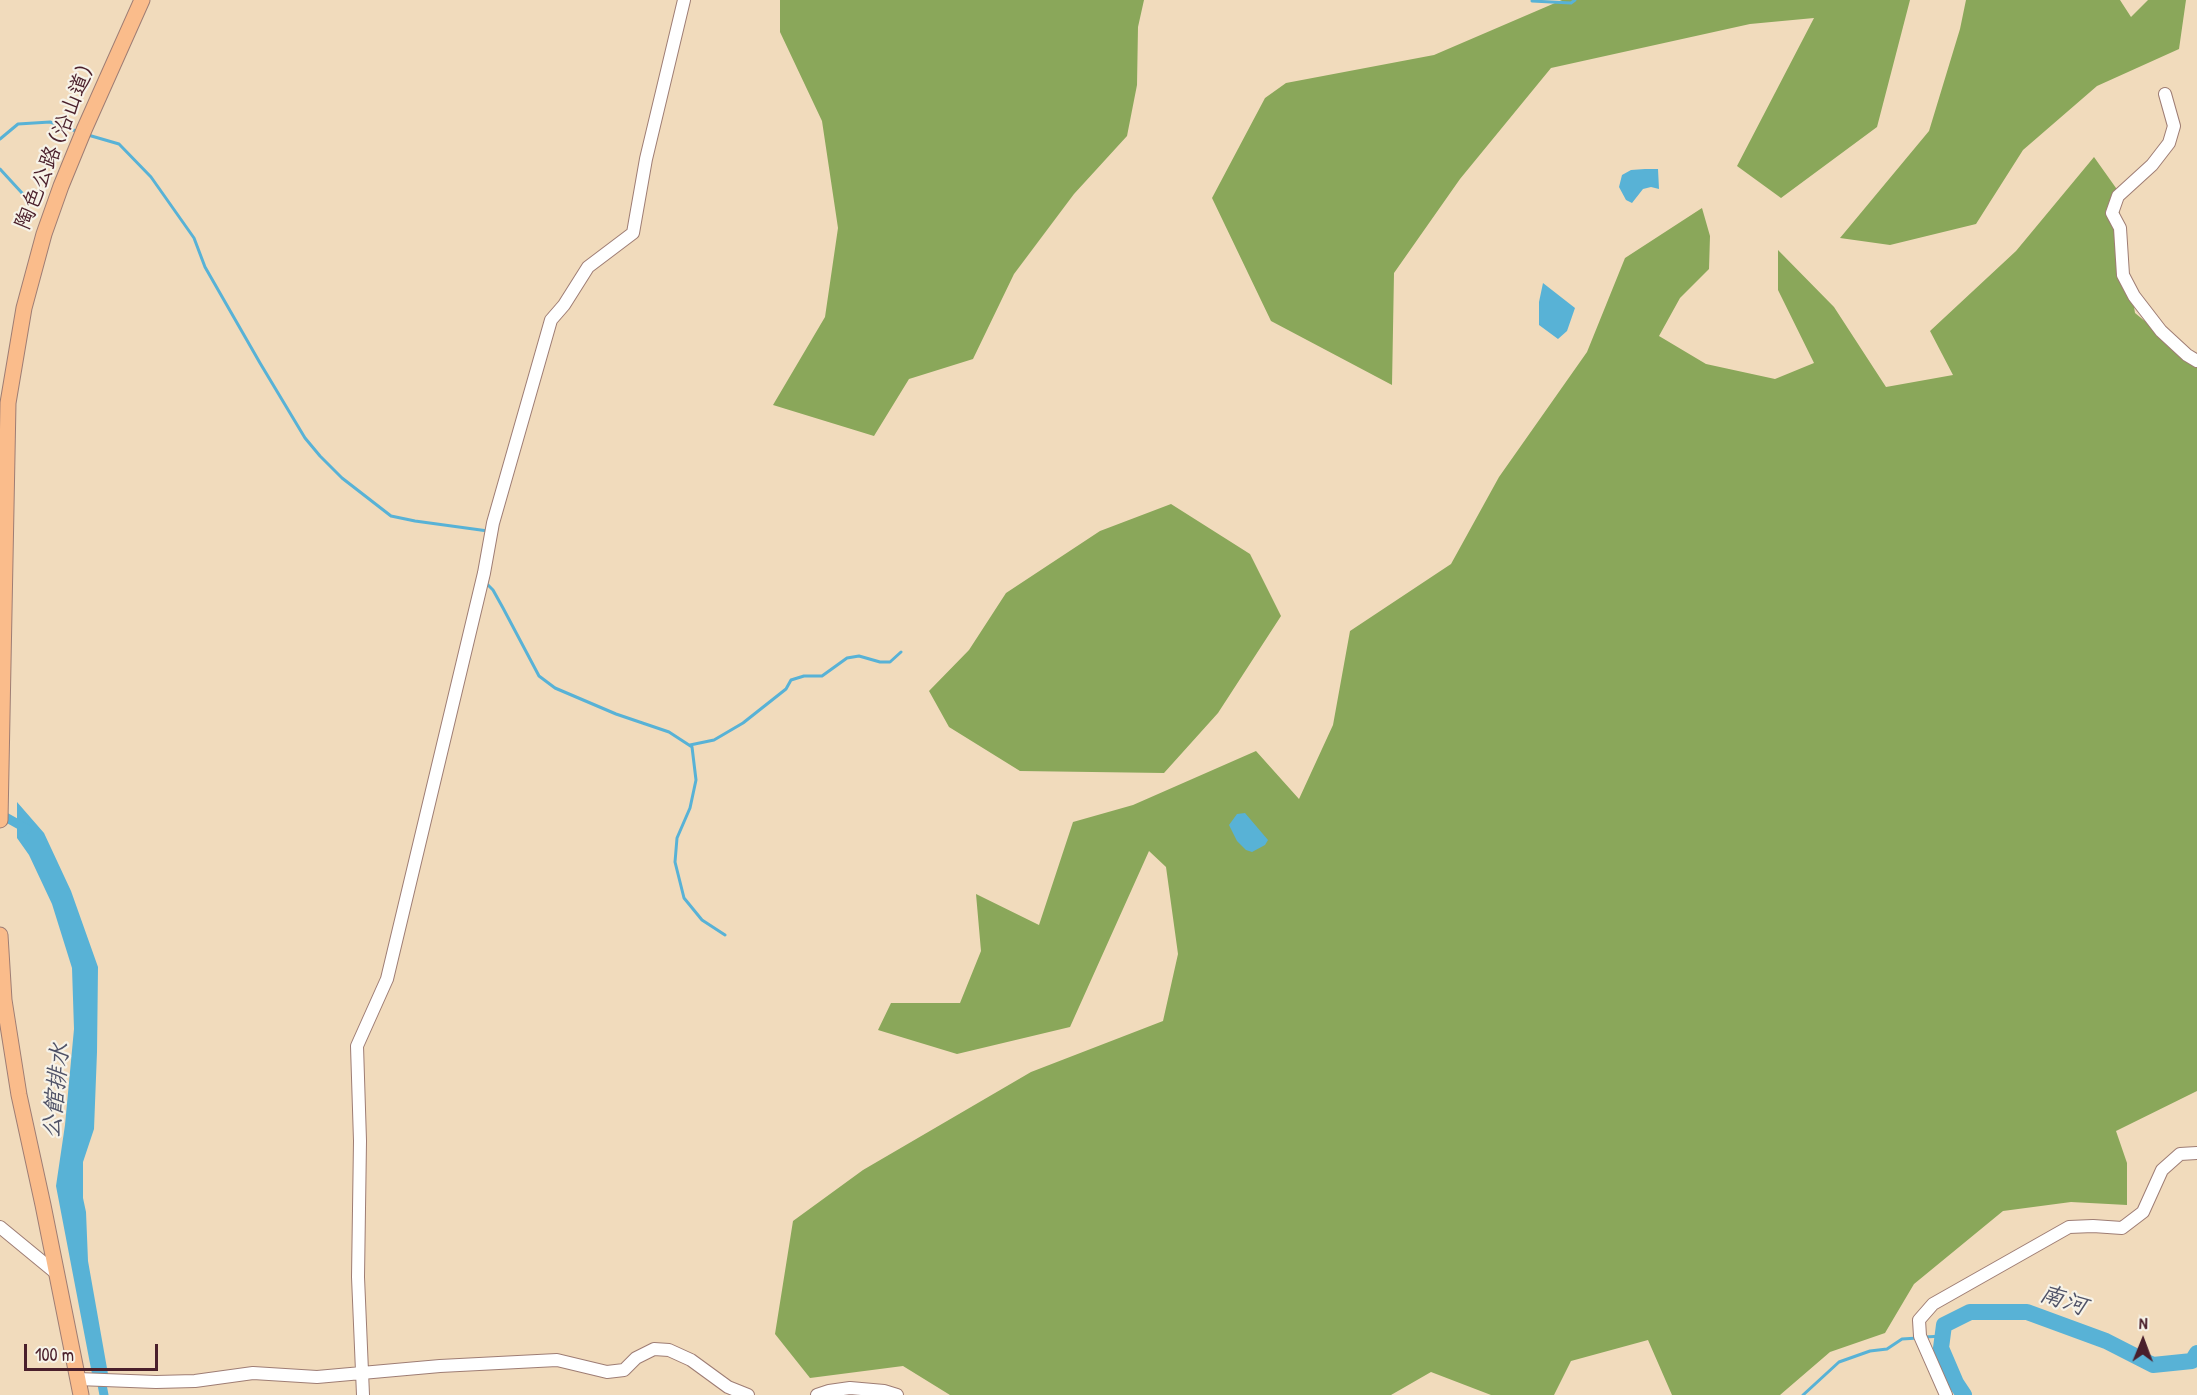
<!DOCTYPE html>
<html>
<head>
<meta charset="utf-8">
<style>
  body { margin:0 }
  #map { position:relative; width:2197px; height:1395px; overflow:hidden; background:#f1dbbc; font-family:"Patrick Hand",sans-serif }
  canvas { display:block }
  .north { position:absolute; left:2113px; top:1311px; width:60px; height:60px; -webkit-text-stroke:4px #f7f3e8; paint-order:stroke; rotate:1deg; font-size:16px; font-weight:700; line-height:24px; text-align:center; color:#4a1f2b }
  .north::after { content:''; display:block; margin:auto; width:21px; height:27px; background:#4a1f2b; clip-path:polygon(50% 0,100% 100%,50% 72%,0 100%) }
  .scale { position:absolute; left:24px; top:1344px; width:134px; height:27px; box-sizing:border-box; border:3px solid #4a1f2b; border-top:0; padding-left:8px; font-size:18px; line-height:21px; white-space:nowrap; color:#4a1f2b; -webkit-text-stroke:4px #f7f3e8; paint-order:stroke }
</style>
</head>
<body>
<div id="map">
<canvas width="2197" height="1395"></canvas>
<div class="north">N</div>
<div class="scale">100 m</div>
</div>
<script>
const c = document.querySelector('canvas').getContext('2d');
c.lineJoin = 'round';
function fill(path, color) { c.fillStyle = color; c.fill(path, 'evenodd'); }
const toPath = rows => new Path2D(rows.map(r => 'M' + r).join(''));
function strokePath(path, color, width, dash) { c.strokeStyle = color; c.lineWidth = width; c.lineCap = dash ? 'butt' : 'round'; c.setLineDash(dash || []); c.stroke(path); }
function label(font, color, halo, rows, align = 'center') {
  c.font = font + ' "Patrick Hand","LXGW WenKai TC",sans-serif'; c.lineWidth = 4.5; c.setLineDash([]); c.textBaseline = 'middle'; c.strokeStyle = halo; c.fillStyle = color; for (const [text, x, y, turn = 0] of rows) {
    c.save(); c.translate(x, y); c.rotate((+turn || 0) * Math.PI / 180); c.textAlign = isNaN(turn) ? turn : align; if (halo) c.strokeText(text, 0, 0); c.fillText(text, 0, 0); c.restore();
  }
}
fill(toPath([
  [780,0,1144,0,1138,27,1137,85,1127,136,1074,194,1014,274,973,359,909,379,874,436,773,405,825,317,838,228,822,121,780,32],
  [1562,0,1910,0,1877,127,1781,198,1737,166,1814,18,1750,24,1551,68,1460,179,1394,273,1392,385,1271,321,1212,198,1265,98,1286,83,1434,55],
  [1966,0,2120,0,2131,17,2148,0,2186,0,2179,49,2097,86,2023,150,1976,224,1890,245,1840,238,1929,131,1960,29],
  [2094,157,2116,188,2135,313,2197,364,2197,1091,2116,1131,2127,1163,2127,1205,2071,1202,2003,1211,1914,1284,1885,1333,1830,1352,1780,1395,1672,1395,1648,1340,1571,1361,1554,1395,1491,1395,1431,1372,1391,1395,950,1395,903,1366,810,1378,775,1334,793,1221,863,1170,1031,1072,1163,1021,1178,954,1166,867,1149,851,1070,1027,957,1054,878,1030,891,1003,960,1003,981,951,976,894,1039,925,1073,822,1133,805,1256,751,1299,799,1333,725,1350,631,1451,564,1499,477,1587,352,1625,258,1702,208,1710,236,1709,269,1680,298,1659,336,1706,364,1775,379,1814,363,1778,290,1778,250,1834,307,1886,387,1953,375,1930,331,2016,251],
  [1171,504,1250,554,1281,616,1218,713,1164,773,1020,771,949,727,929,691,969,650,1006,593,1100,531]
]), '#8aa75a');
fill(toPath([
  [1645,169,1658,169,1659,189,1651,187,1643,189,1632,203,1626,200,1619,187,1622,175,1631,170],
  [1543,283,1575,308,1567,331,1558,339,1539,325,1539,302],
  [17,802,44,833,71,891,98,967,97,1052,94,1129,83,1162,83,1198,86,1212,88,1261,108,1374,92,1374,56,1186,65,1125,74,1029,72,968,52,904,29,855,17,838],
  [1245,813,1268,840,1265,845,1252,852,1246,850,1237,841,1229,825,1237,814]
]), '#58b2d6');
strokePath(toPath([
  [1532,1,1571,3,1575,0],
  [88,135,119,144,151,177,194,238,205,267,260,363,305,438,320,456,342,478,391,516,415,521,488,531],
  [0,139,18,124,50,122,79,132],
  [0,169,33,205],
  [485,582,493,590,503,608,539,676,555,688,616,714,669,732,692,747,696,780,690,808,677,838,675,862,684,898,702,920,725,935],
  [690,745,714,740,743,723,786,689,791,680,804,676,822,676,847,658,859,656,880,662,890,662,901,652],
  [1925,1337,1943,1336],
  [1803,1395,1839,1362,1870,1351,1887,1349,1902,1339,1918,1338]
]), '#58b2d6', 3);
strokePath(toPath([
  [0,814,27,829],
  [100,1374,104,1395]
]), '#58b2d6', 9);
strokePath(toPath([
  [1964,1395,1956,1383,1941,1348,1944,1325,1970,1312,2027,1312,2106,1341,2153,1365,2192,1361,2197,1353]
]), '#58b2d6', 16);
const minor = toPath([
  [2165,94,2174,126,2169,143,2152,165,2118,196,2112,213,2120,228,2123,275,2134,296,2161,331,2187,355,2197,361],
  [0,1227,56,1273],
  [78,1379,156,1382,195,1381,253,1373,317,1377,440,1366,557,1360,607,1372,624,1370,636,1358,654,1349,669,1350,691,1360,728,1387,748,1395],
  [363,1395,358,1277,360,1141,357,1046,387,979,484,573,493,523,551,320,564,305,588,267,633,233,646,159,684,0],
  [817,1395,829,1391,850,1388,884,1391,897,1395],
  [1946,1395,1920,1336,1919,1320,1933,1304,2069,1227,2093,1226,2122,1228,2143,1212,2162,1170,2180,1154,2197,1153]
]);
const major = toPath([
  [0,820,8,403,24,308,44,234,61,186,84,130,142,0],
  [0,935,4,1000,19,1095,43,1205,81,1395]
]);
strokePath(minor, '#9e7d74', 14);
strokePath(major, '#9e7d74', 17);
strokePath(minor, '#fff', 12);
strokePath(major, '#fabc8b', 15);
label('22px', '#4a1f2b', '#f7f3e8', [
  ["陶色公路 (沿山道)",55,148,-68]
]);
label('italic 24px', '#4f5267', '#f7f3e8', [
  ["公館排水",57,1091,-84],
  ["南河",2063,1301,19]
]);
</script>
</body>
</html>
